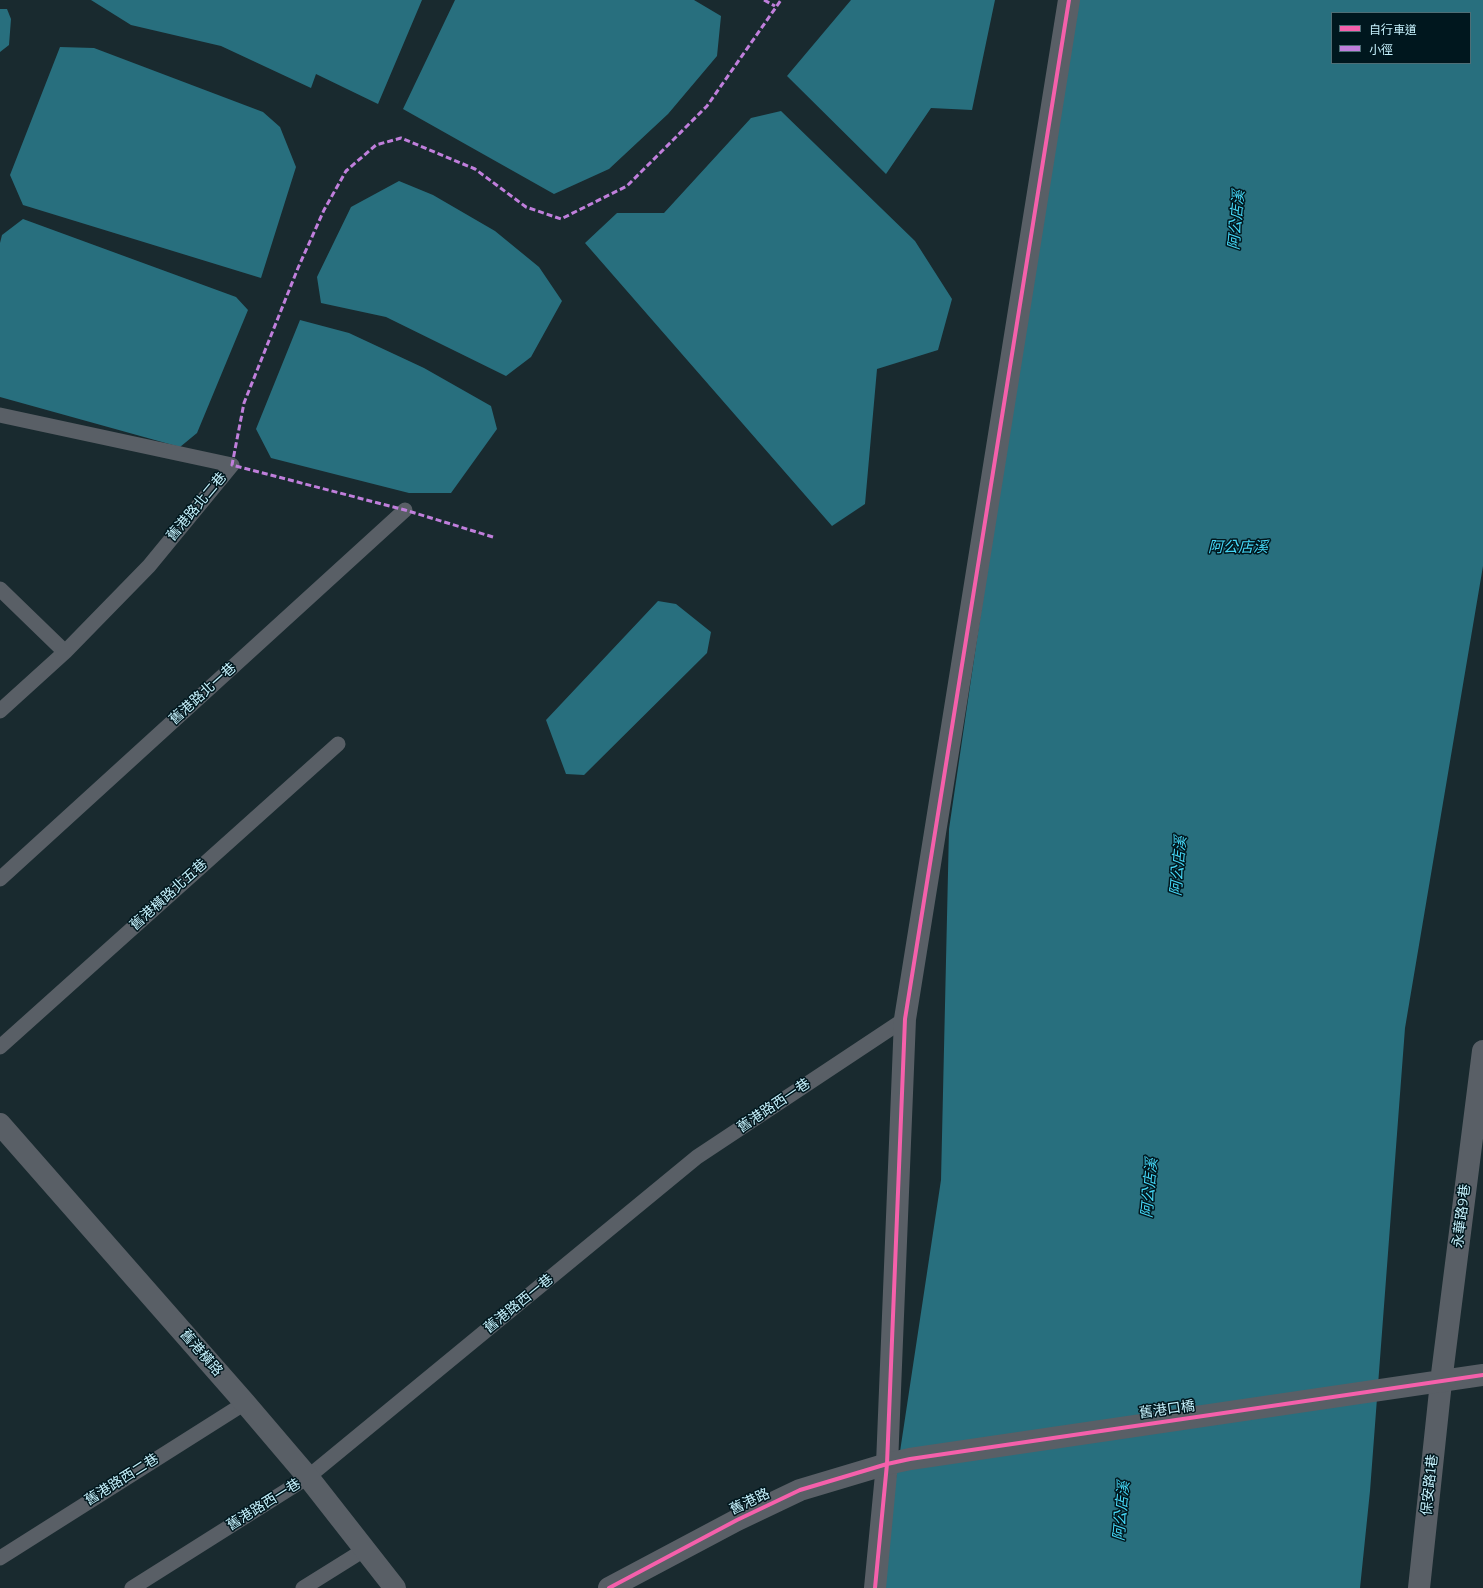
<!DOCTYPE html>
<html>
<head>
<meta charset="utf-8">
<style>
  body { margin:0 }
  #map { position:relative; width:1483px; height:1588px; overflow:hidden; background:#192a2f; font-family:Bitter,"Noto Sans TC",serif }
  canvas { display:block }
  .legend { position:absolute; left:1331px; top:12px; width:140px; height:52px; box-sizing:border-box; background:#00171e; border:1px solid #4e6e76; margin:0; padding:5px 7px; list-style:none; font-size:12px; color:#c4f0fb }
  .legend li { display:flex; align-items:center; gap:8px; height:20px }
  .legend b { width:20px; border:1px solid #4e6e76 }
</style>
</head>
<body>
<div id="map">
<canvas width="1483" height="1588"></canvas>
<ul class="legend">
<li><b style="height:5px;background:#f560ab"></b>自行車道</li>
<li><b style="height:5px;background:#c07fdc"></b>小徑</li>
</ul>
</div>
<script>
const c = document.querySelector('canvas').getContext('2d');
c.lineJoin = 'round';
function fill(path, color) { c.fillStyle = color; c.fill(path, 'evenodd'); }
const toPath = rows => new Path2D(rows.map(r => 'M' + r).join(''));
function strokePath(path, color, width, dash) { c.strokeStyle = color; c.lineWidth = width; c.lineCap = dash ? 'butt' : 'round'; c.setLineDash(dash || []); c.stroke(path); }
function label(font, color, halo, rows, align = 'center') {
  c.font = font + ' Bitter,"Noto Sans TC",serif'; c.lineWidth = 3; c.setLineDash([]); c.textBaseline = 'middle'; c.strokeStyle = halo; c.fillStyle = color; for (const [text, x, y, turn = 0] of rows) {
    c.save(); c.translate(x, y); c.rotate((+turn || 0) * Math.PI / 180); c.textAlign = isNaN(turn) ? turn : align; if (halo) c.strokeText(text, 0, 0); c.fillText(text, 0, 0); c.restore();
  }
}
fill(toPath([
  [91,0,422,0,378,104,316,74,311,88,221,46,131,25],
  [455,0,694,0,721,16,717,56,668,114,609,169,554,194,403,109],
  [851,0,995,0,972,110,931,108,886,174,787,76],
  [1074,0,1483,0,1483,566,1405,1028,1370,1491,1360,1588,882,1588,888,1531,941,1180,949,829,1002,469],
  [1332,13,1470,13,1470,63,1332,63],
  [0,9,7,9,11,19,9,45,0,52],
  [60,47,94,48,263,112,280,127,296,167,261,278,23,205,10,175],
  [781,111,915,241,952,299,938,350,877,369,865,504,832,526,585,243,617,213,664,213,751,118],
  [399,181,433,195,495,231,539,267,562,301,531,357,506,376,386,317,321,303,317,277,351,207],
  [23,219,236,297,248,310,197,433,180,447,0,397,0,243,2,235],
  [300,320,349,333,424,368,491,406,497,429,451,493,409,493,271,458,256,429],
  [658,601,676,604,711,632,707,653,584,775,566,774,546,720]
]), '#286f7e');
strokePath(toPath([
  [0,415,232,465,149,566,65,652,0,711],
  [0,589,65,652],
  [0,879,405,510],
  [0,1047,338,744],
  [0,1558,245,1403],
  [132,1588,308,1477,697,1157,905,1019],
  [303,1588,364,1550]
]), '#595f66', 15);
strokePath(toPath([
  [0,1124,245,1403,308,1477,395,1588],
  [875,1588,887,1464,905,1019,1069,0],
  [1419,1588,1441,1382]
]), '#595f66', 22);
strokePath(toPath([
  [1441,1382,1483,1051],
  [609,1588,737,1520,800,1490,887,1464,910,1459,1483,1375]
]), '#595f66', 22);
strokePath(toPath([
  [764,0,775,6],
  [493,537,405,510,232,465,244,403,298,268,324,210,346,171,376,145,401,138,475,169,526,207,561,219,627,186,707,106,781,0]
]), '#c07fdc', 3, [6, 3]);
strokePath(toPath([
  [609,1588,737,1520,800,1490,887,1464,910,1459,1483,1375],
  [875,1588,887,1464,905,1019,1069,0]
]), '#f560ab', 4);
label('14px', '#c4f0fb', '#00171e', [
  ["舊港路北二巷",197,507,-50],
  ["舊港路北一巷",203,694,-42],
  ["舊港橫路北五巷",169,895,-42],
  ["舊港路西一巷",774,1106,-34],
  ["永華路9巷",1462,1216,-83],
  ["舊港路西一巷",519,1304,-39],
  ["舊港橫路",201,1353,49],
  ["舊港口橋",1167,1410,-8],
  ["舊港路西二巷",122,1480,-32],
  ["保安路1巷",1430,1485,-84],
  ["舊港路",750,1502,-25],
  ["舊港路西一巷",264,1505,-32]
]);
label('italic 15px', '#45d7f6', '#00171e', [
  ["阿公店溪",1237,220,-85],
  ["阿公店溪",1238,548],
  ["阿公店溪",1179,866,-85],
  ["阿公店溪",1150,1188,-85],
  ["阿公店溪",1122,1511,-85]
]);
</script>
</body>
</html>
